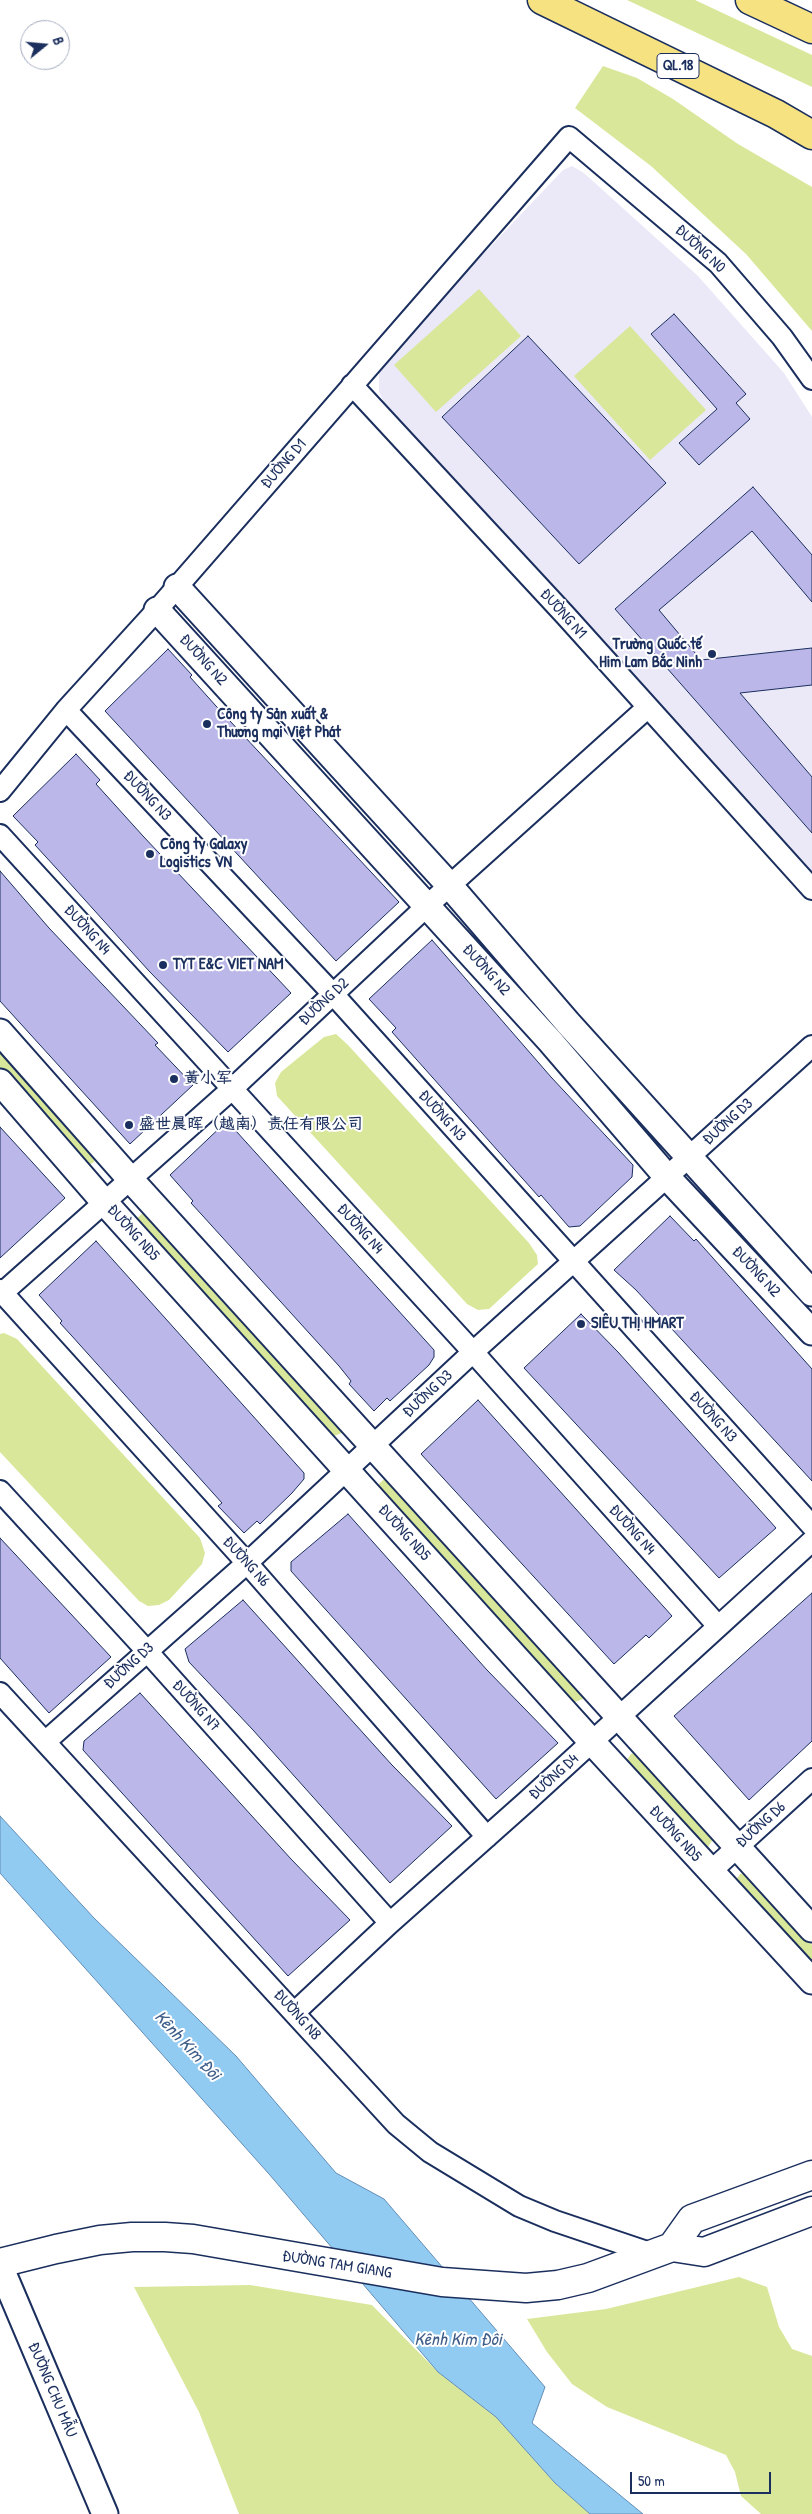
<!DOCTYPE html>
<html>
<head>
<meta charset="utf-8">
<style>
  body { margin:0 }
  #map { position:relative; width:812px; height:2514px; overflow:hidden; background:#fff; font-family:"Patrick Hand",sans-serif }
  canvas { display:block }
  .north { position:absolute; left:20px; top:20px; width:50px; height:50px; box-sizing:border-box; background:#fff; border:1px solid #a4acbf; border-radius:50%; rotate:73deg; font-size:14px; font-weight:700; line-height:20px; text-align:center; color:#1b2f5e }
  .north::after { content:''; display:block; margin:auto; width:18px; height:22px; background:#1b2f5e; clip-path:polygon(50% 0,100% 100%,50% 72%,0 100%) }
  .scale { position:absolute; left:630px; top:2472px; width:141px; height:22px; box-sizing:border-box; border:2px solid #1b2f5e; border-top:0; padding-left:6px; font-size:15px; line-height:18px; white-space:nowrap; color:#1b2f5e; -webkit-text-stroke:4px #fff; paint-order:stroke }
</style>
</head>
<body>
<div id="map">
<canvas width="812" height="2514"></canvas>
<div class="north">B</div>
<div class="scale">50 m</div>
</div>
<script>
const c = document.querySelector('canvas').getContext('2d');
c.lineJoin = 'round';
function fill(path, color) { c.fillStyle = color; c.fill(path, 'evenodd'); }
const toPath = rows => new Path2D(rows.map(r => 'M' + r).join(''));
function strokePath(path, color, width, dash) { c.strokeStyle = color; c.lineWidth = width; c.lineCap = dash ? 'butt' : 'round'; c.setLineDash(dash || []); c.stroke(path); }
function label(font, color, halo, rows, align = 'center') {
  c.font = font + ' "Patrick Hand","LXGW WenKai TC",sans-serif'; c.lineWidth = 4; c.setLineDash([]); c.textBaseline = 'middle'; c.strokeStyle = halo; c.fillStyle = color; for (const [text, x, y, turn = 0] of rows) {
    c.save(); c.translate(x, y); c.rotate((+turn || 0) * Math.PI / 180); c.textAlign = isNaN(turn) ? turn : align; if (halo) c.strokeText(text, 0, 0); c.fillText(text, 0, 0); c.restore();
  }
}
fill(toPath([
  [572,166,584,173,698,276,784,373,812,417,812,874,387,409,379,392,379,364,563,170]
]), '#ebe9f8');
fill(toPath([
  [627,0,695,0,812,55,812,87],
  [603,66,637,78,673,99,738,144,812,187,812,331,746,254,651,166,575,108],
  [479,289,521,336,436,412,394,365],
  [630,326,706,410,650,460,574,376],
  [336,1034,348,1045,529,1243,537,1255,538,1264,489,1309,478,1310,467,1304,277,1096,275,1083,281,1072,324,1037],
  [0,1050,86,1146,95,1158,94,1162,89,1165,82,1162,0,1073],
  [143,1213,148,1214,341,1427,342,1433,334,1436,329,1433,140,1225,137,1218],
  [4,1333,17,1339,200,1538,205,1553,202,1564,169,1600,159,1605,148,1606,139,1601,0,1452,0,1334],
  [384,1479,389,1480,582,1694,583,1699,575,1702,570,1699,381,1491,378,1485],
  [635,1753,713,1839,708,1847,702,1848,626,1761,631,1754],
  [744,1873,748,1874,812,1945,812,1969,735,1881,740,1874],
  [739,2277,767,2287,779,2327,792,2349,812,2356,812,2514,761,2514,741,2496,735,2472,726,2455,607,2407,572,2384,547,2352,527,2319,606,2309],
  [250,2285,372,2305,438,2372,496,2417,555,2483,590,2514,239,2514,199,2412,134,2287]
]), '#d9e79a');
const water = toPath([
  [0,1816,94,1918,236,2056,336,2173,384,2199,545,2387,532,2423,643,2514,590,2514,555,2483,496,2417,438,2372,269,2174,0,1873,0,1816]
]);
fill(water, '#92cbf1');
strokePath(water, '#628db6', 1);
const building = toPath([
  [674,314,746,394,736,403,750,419,699,465,679,443,717,409,651,334,674,314],
  [528,336,666,483,579,564,442,417,528,336],
  [753,487,812,555,812,602,752,531,659,610,701,660,812,648,812,685,740,693,812,777,812,833,615,609,753,487],
  [168,649,192,675,190,677,216,706,399,902,336,961,105,711,168,649],
  [76,754,100,780,96,784,143,836,291,993,228,1052,149,971,57,869,35,845,38,842,13,816,76,754],
  [0,871,49,928,158,1043,155,1045,193,1085,130,1144,0,1001,0,871],
  [432,940,551,1077,633,1165,632,1177,580,1226,569,1227,541,1195,539,1197,392,1032,396,1028,369,999,432,940],
  [227,1121,434,1350,434,1357,429,1365,390,1401,387,1398,374,1411,349,1384,351,1381,339,1366,202,1215,191,1203,193,1201,170,1175,227,1121],
  [0,1127,65,1198,0,1258,0,1127],
  [670,1216,694,1241,696,1239,812,1369,812,1481,636,1290,614,1270,670,1216],
  [96,1241,304,1473,304,1479,292,1493,260,1524,257,1521,244,1533,218,1506,222,1503,71,1335,60,1323,62,1321,39,1295,96,1241],
  [581,1314,618,1352,776,1528,719,1578,524,1368,581,1314],
  [478,1400,672,1616,649,1638,646,1635,614,1664,421,1454,478,1400],
  [348,1514,487,1670,558,1743,496,1799,291,1571,291,1562,348,1514],
  [0,1538,111,1657,49,1713,0,1658,0,1538],
  [812,1593,812,1741,749,1800,674,1716,812,1593],
  [243,1600,392,1765,452,1826,390,1883,253,1730,189,1662,185,1649,243,1600],
  [140,1693,291,1859,350,1920,288,1976,83,1750,84,1741,140,1693]
]);
fill(building, '#bbb7e9');
strokePath(building, '#1b2f5e', 1);
const minor = toPath([
  [352,385,566,616,812,889],
  [66,710,333,994,812,1526],
  [0,791,66,710,157,610,569,137,718,263,782,337,812,379],
  [0,835,473,1352,718,1626],
  [0,1290,247,1563,487,1837],
  [0,1295,232,1089,428,905,647,708],
  [0,1491,146,1650,390,1923],
  [0,1693,396,2124,430,2152,519,2206,555,2221,653,2254],
  [45,1742,247,1563,473,1352,812,1046],
  [710,1872,812,1779],
  [295,2012,390,1923,526,1802,812,1541]
]);
const tertiary = toPath([
  [177,587,450,886,568,1023,812,1293],
  [157,610,550,1041,667,1177,812,1332],
  [0,1032,131,1180,812,1929],
  [0,1082,105,1203,592,1742,812,1981],
  [0,2266,105,2514]
]);
const secondary = toPath([
  [672,2247,692,2219,812,2175],
  [0,2263,56,2249,100,2240,132,2237,165,2237,193,2239,442,2282,526,2288,558,2285,588,2278,672,2247,704,2252,812,2211]
]);
const motorway = toPath([
  [542,0,776,114,812,135],
  [750,0,812,29]
]);
strokePath(minor, '#1b2f5e', 24);
strokePath(tertiary, '#1b2f5e', 29);
strokePath(secondary, '#1b2f5e', 31);
strokePath(motorway, '#1b2f5e', 31);
strokePath(minor, '#fff', 20);
strokePath(tertiary, '#fff', 25);
strokePath(secondary, '#fff', 28);
strokePath(motorway, '#f7e281', 28);
for (const [x, y, r, color] of [
  [712,654,5,"#1b2f5e"],
  [207,724,5,"#1b2f5e"],
  [150,854,5,"#1b2f5e"],
  [163,965,5,"#1b2f5e"],
  [174,1079,5,"#1b2f5e"],
  [129,1125,5,"#1b2f5e"],
  [581,1324,5,"#1b2f5e"]
]) { const dot = new Path2D(); dot.arc(x, y, r, 0, 2 * Math.PI); c.fillStyle = color; c.fill(dot); strokePath(dot, '#fff', 2); }
for (const [x, y, w] of [
  [678,66,42]
]) { const box = new Path2D(); box.roundRect(x - w / 2, y - 12.5, w, 25, 4); c.fillStyle = '#fff'; c.fill(box); strokePath(box, '#1b2f5e', 1); }
label('bold 15px', '#1b2f5e', null, [
  ["QL.18",678,66]
]);
label('16px', '#1b2f5e', '#fff', [
  ["ĐƯỜNG N0",700,249,43],
  ["ĐƯỜNG D1",284,464,-49],
  ["ĐƯỜNG N1",563,614,48],
  ["ĐƯỜNG N2",203,660,48],
  ["ĐƯỜNG N3",147,796,47],
  ["ĐƯỜNG N4",87,930,48],
  ["ĐƯỜNG N2",486,970,48],
  ["ĐƯỜNG D2",324,1002,-43],
  ["ĐƯỜNG N3",442,1116,48],
  ["ĐƯỜNG D3",728,1122,-42],
  ["ĐƯỜNG N4",360,1229,48],
  ["ĐƯỜNG ND5",133,1233,48],
  ["ĐƯỜNG N2",756,1272,47],
  ["ĐƯỜNG D3",428,1394,-43],
  ["ĐƯỜNG N3",713,1417,48],
  ["ĐƯỜNG N4",632,1530,48],
  ["ĐƯỜNG ND5",404,1533,48],
  ["ĐƯỜNG N6",246,1562,48],
  ["ĐƯỜNG D3",129,1666,-42],
  ["ĐƯỜNG N7",196,1706,48],
  ["ĐƯỜNG D4",554,1777,-42],
  ["ĐƯỜNG D6",761,1825,-42],
  ["ĐƯỜNG ND5",675,1834,48],
  ["ĐƯỜNG N8",297,2015,48],
  ["ĐƯỜNG TAM GIANG",337,2265,9],
  ["ĐƯỜNG CHU MẪU",52,2390,67]
]);
label('bold 16px', '#1b2f5e', '#fff', [
  ["Trường Quốc tế",702,645,"right"],
  ["Him Lam Bắc Ninh",702,663,"right"],
  ["Công ty Sản xuất &",217,715],
  ["Thương mại Việt Phát",217,733],
  ["Công ty Galaxy",160,845],
  ["Logistics VN",160,863],
  ["TYT E&C VIET NAM",173,965],
  ["黄小军",184,1079],
  ["盛世晨晖（越南）责任有限公司",139,1125],
  ["SIÊU THỊ HMART",591,1324]
], 'left');
label('italic 18px', '#3f5e8a', '#fff', [
  ["Kênh Kim Đôi",187,2046,47],
  ["Kênh Kim Đôi",458,2340]
]);
</script>
</body>
</html>
